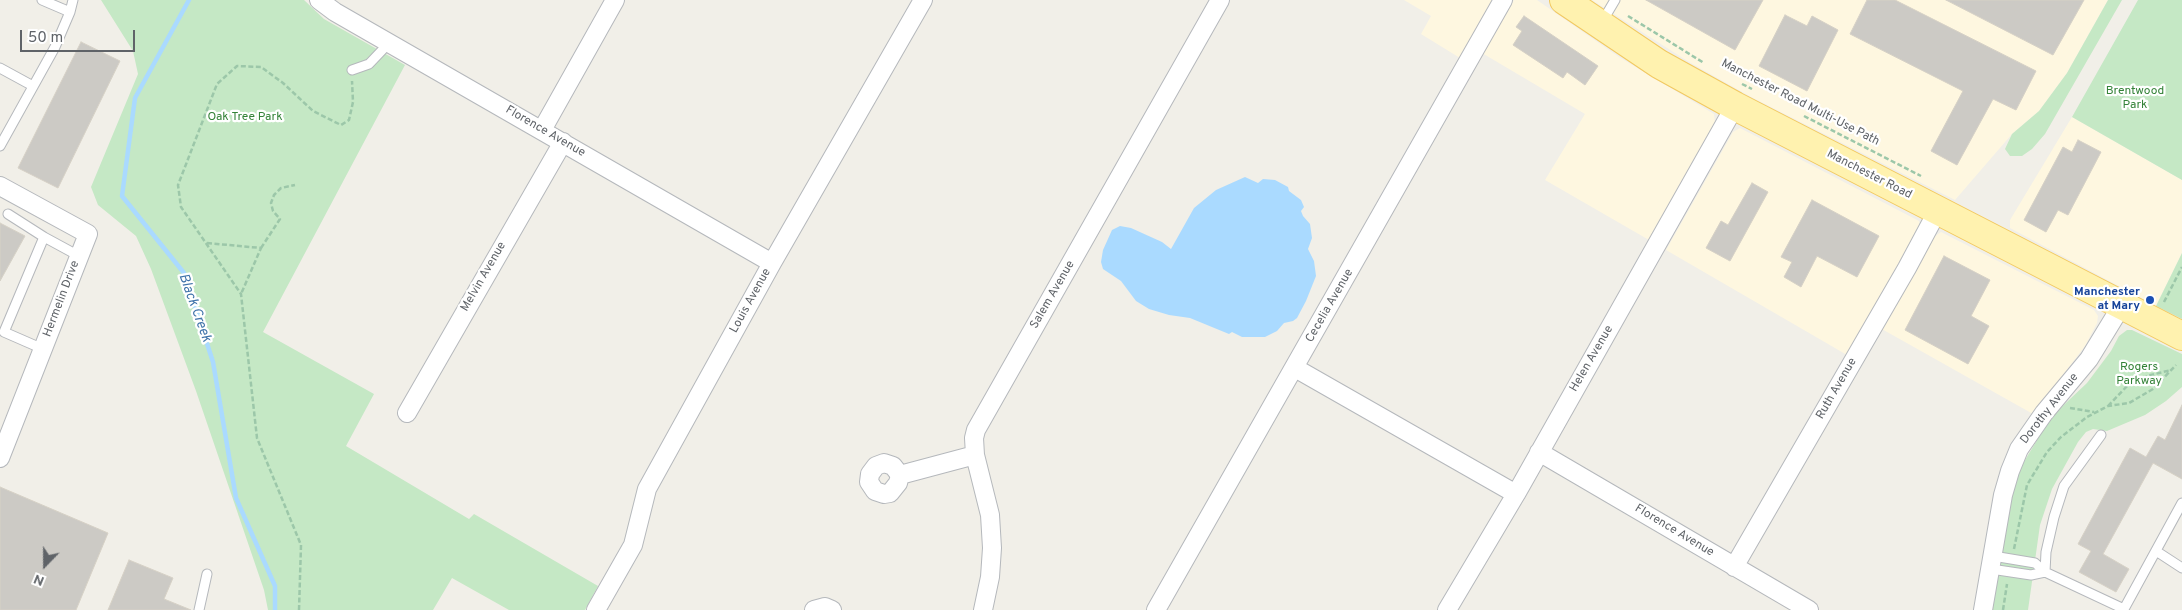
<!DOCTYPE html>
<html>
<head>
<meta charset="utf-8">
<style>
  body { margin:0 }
  #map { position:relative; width:2182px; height:610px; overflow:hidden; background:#f1efe8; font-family:Overpass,sans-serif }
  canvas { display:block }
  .north { position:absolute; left:20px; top:540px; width:50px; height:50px; -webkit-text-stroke:4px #fff; paint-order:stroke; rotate:202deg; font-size:14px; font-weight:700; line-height:20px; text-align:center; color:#5f6368 }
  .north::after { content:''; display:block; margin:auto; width:18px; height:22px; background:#5f6368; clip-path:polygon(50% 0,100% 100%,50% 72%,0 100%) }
  .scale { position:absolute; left:20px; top:30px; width:115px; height:22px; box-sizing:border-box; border:2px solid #5f6368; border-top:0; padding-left:6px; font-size:15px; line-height:18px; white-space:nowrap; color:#5f6368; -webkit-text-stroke:4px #fff; paint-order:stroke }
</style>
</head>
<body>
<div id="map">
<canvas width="2182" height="610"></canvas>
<div class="north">N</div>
<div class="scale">50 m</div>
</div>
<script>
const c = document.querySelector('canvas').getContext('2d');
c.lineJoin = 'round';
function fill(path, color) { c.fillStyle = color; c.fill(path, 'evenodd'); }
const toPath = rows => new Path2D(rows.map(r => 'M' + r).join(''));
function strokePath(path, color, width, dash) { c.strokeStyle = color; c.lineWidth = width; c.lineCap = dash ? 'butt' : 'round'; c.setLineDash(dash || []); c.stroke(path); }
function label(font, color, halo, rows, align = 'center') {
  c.font = font + ' Overpass,sans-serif'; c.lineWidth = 4.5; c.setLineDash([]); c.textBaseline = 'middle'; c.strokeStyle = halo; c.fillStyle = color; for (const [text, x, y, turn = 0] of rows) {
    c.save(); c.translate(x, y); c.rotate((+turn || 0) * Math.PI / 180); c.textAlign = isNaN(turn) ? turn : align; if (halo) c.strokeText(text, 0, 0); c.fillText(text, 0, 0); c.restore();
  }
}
fill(toPath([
  [1404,0,1494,0,1460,58,1421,34,1431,16],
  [1514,0,1537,0,1619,57,1714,114,1715,123,1649,240,1545,180,1585,114,1482,53],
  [1592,0,2108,0,2067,73,2039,111,2012,134,1955,200,1751,97,1689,62],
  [2072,117,2182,180,2182,253,2156,306,2010,228,2010,220],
  [1740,128,1919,221,1920,229,1847,355,1666,250,1733,132],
  [1941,232,2094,310,2098,316,2097,323,2085,346,2033,414,1880,328,1934,237]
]), '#fef7e0');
fill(toPath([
  [101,0,304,0,324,19,405,65,263,332,374,394,346,446,469,519,474,514,598,586,585,610,509,610,452,578,433,610,268,610,264,590,196,391,151,269,136,236,98,205,91,187,138,74,133,51],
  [2108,0,2122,0,2045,134,2032,149,2022,156,2010,156,2005,149,2012,134,2039,111,2067,73],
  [2138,0,2182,0,2182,180,2072,117],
  [2182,253,2182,319,2156,306],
  [2127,330,2132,330,2182,354,2182,387,2166,401,2145,415,2107,431,2093,429,2086,432,2078,442,2052,489,2040,525,2028,610,1989,610,2011,491,2019,470,2051,417,2087,383,2111,351,2119,336]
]), '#c5e8c5');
fill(toPath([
  [1245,177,1258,183,1263,179,1275,180,1288,187,1289,191,1301,200,1304,207,1301,211,1303,216,1310,224,1312,238,1308,249,1314,261,1316,276,1306,301,1297,318,1293,321,1284,323,1277,331,1265,337,1242,337,1232,332,1229,334,1190,318,1169,315,1149,309,1136,301,1121,281,1103,269,1101,262,1103,250,1112,230,1120,226,1131,228,1162,242,1171,249,1194,208,1216,190]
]), '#aadaff');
strokePath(toPath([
  [189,0,135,98,122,196,184,273,213,362,236,498,275,586,275,610]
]), '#aadaff', 4.5);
const building = toPath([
  [1646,0,1763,0,1735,50,1646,0],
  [1867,0,1895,0,2036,71,2016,110,1993,99,1957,165,1931,151,1963,91,1850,34,1867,0],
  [1946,0,2084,0,2053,55,1946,0],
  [1785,15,1807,26,1812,16,1838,30,1807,91,1759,66,1785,15],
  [1524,16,1598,66,1585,85,1567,72,1563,78,1513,45,1522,31,1516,27,1524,16],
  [81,42,120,61,58,188,18,168,81,42],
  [2078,140,2101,152,2068,215,2058,210,2046,232,2024,220,2063,147,2072,152,2078,140],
  [1752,183,1768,192,1730,261,1706,248,1721,221,1728,225,1752,183],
  [1812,200,1879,236,1857,277,1817,256,1801,287,1784,277,1792,262,1781,257,1812,200],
  [0,223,25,236,0,281,0,223],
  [1944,256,1990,280,1971,316,1989,326,1968,364,1905,330,1944,256],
  [2182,405,2182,479,2153,463,2103,554,2129,569,2116,592,2079,572,2091,551,2078,544,2130,448,2146,457,2158,436,2165,440,2182,405],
  [0,487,108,533,76,610,0,610,0,487],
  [129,560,173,578,164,599,191,610,108,610,129,560]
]);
fill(building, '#cccac5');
strokePath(building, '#d6d1c6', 1);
const lane = toPath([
  [42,0,70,12,73,0],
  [1602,22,1615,0],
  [0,68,33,86],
  [352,70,369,64,389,43],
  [0,146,55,47,70,12],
  [8,214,44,237],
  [43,349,4,332,44,237,79,256],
  [2156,551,2182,568],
  [1993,556,2035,563,2045,572,2124,609,2182,503],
  [1991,569,2031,575,2045,572],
  [2045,572,2046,552,2054,517,2064,486,2101,435],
  [199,610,207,574]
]);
const street = toPath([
  [319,0,335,12,772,263],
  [542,130,615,0],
  [0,186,88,234,0,458],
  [1295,368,1516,494],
  [407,413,563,142],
  [1539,452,1809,610],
  [900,475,898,483,890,493,884,494,875,491,869,482,870,474,876,466,884,463,893,466,900,475,975,455],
  [1734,567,1907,268,1938,210],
  [596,610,633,545,647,489,772,263,923,0],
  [814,610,825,607,832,610],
  [983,610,990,577,992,548,990,515,975,455,974,438,976,430,1220,0],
  [1156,610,1503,0],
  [1447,610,1516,494,1735,106],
  [1983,610,2003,495,2010,471,2019,449,2044,413,2089,359,2122,305]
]);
const primary = toPath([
  [1564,0,1659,64,1735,106,2182,336]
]);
strokePath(lane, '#b5b8bc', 11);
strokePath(street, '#b5b8bc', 20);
strokePath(primary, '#f2c960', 30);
strokePath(toPath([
  [1628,16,1704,63],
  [1742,84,1752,89],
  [1804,116,1921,176],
  [207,243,261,248,241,294],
  [261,248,280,219,273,211,271,203,274,195,281,188,295,185],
  [2164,302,2182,267],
  [2108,406,2130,383,2147,376,2171,370],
  [2070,408,2094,412],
  [2014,549,2027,485,2047,452,2061,437,2087,417,2108,406,2129,403,2153,389,2176,365],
  [299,610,301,545,257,438,241,294,181,207,178,185,217,84,237,66,261,67,283,83,313,111,341,125,349,120,353,102,352,81],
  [2003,610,2007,584]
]), '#9cc7a9', 2.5, [5, 2.5]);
strokePath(lane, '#fff', 9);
strokePath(street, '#fff', 18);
strokePath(primary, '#fff2af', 28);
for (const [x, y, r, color] of [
  [2150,300,5,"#1a4fb4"]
]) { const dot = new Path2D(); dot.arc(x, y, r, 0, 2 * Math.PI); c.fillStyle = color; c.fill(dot); strokePath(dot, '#fff', 2); }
label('12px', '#348238', '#fff', [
  ["Brentwood",2135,92],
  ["Park",2135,106],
  ["Oak Tree Park",245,118],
  ["Rogers",2139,368],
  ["Parkway",2139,382]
]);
label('12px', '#5f6368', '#fff', [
  ["Manchester Road Multi-Use Path",1800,103,27],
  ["Florence Avenue",545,132,30],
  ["Manchester Road",1869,175,27],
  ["Melvin Avenue",484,277,-60],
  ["Salem Avenue",1053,295,-60],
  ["Hermelin Drive",62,299,-69],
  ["Louis Avenue",751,301,-61],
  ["Cecelia Avenue",1330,306,-60],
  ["Helen Avenue",1592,359,-60],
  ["Ruth Avenue",1837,389,-60],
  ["Dorothy Avenue",2050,409,-52],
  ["Florence Avenue",1674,531,31]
]);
label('bold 12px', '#164399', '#fff', [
  ["Manchester",2140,293],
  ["at Mary",2140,307]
], 'right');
label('italic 14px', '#4174aa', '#fff', [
  ["Black Creek",194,308,70]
]);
</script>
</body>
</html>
